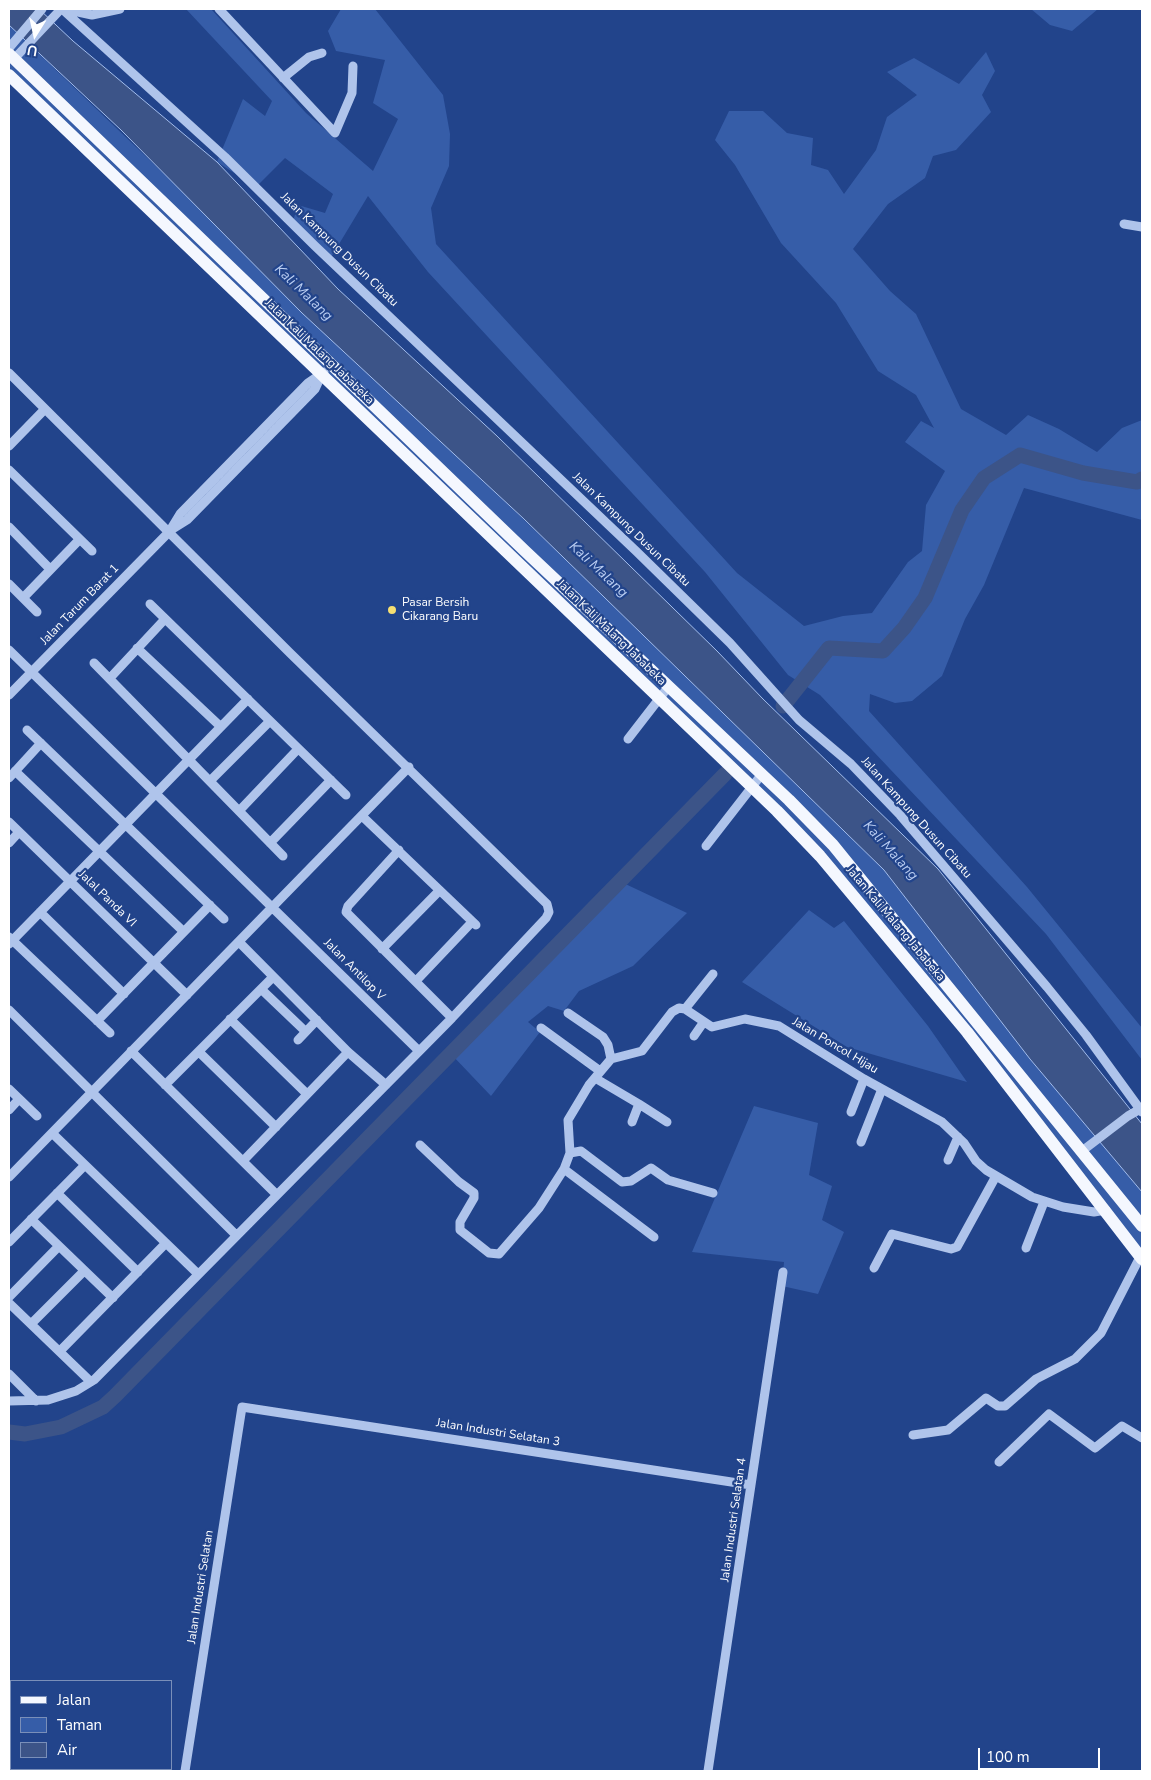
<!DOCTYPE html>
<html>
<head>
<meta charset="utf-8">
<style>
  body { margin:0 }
  #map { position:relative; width:1151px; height:1780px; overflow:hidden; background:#22448b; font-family:"Nunito Sans",sans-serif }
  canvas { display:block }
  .frame { position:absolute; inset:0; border:10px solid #fff; pointer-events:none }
  .legend { position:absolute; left:10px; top:1680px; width:162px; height:90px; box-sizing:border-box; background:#22448b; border:1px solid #7a8fb9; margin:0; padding:6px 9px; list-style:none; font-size:15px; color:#fff }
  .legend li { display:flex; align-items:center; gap:10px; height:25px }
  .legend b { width:25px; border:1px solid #7a8fb9 }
  .north { position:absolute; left:10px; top:10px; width:50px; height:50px; -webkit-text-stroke:4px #22448b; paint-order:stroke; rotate:190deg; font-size:14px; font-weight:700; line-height:20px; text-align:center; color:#fff }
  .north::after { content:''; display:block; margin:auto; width:18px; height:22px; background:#fff; clip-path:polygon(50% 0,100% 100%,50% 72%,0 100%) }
  .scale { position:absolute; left:978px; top:1748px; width:122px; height:22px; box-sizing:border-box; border:2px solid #fff; border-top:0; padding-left:6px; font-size:15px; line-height:18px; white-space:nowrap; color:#fff; -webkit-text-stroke:4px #22448b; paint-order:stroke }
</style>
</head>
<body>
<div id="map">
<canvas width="1151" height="1780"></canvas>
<div class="frame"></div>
<ul class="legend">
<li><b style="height:6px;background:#f4f7fe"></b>Jalan</li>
<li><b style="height:14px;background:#365da8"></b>Taman</li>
<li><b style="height:14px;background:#3c5488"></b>Air</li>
</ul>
<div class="north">U</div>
<div class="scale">100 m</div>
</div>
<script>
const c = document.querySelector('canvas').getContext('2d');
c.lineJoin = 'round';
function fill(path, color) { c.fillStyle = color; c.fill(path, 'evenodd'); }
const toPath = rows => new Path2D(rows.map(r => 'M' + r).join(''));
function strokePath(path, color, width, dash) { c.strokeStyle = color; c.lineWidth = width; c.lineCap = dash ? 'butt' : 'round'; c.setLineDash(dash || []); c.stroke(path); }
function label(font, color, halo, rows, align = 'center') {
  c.font = font + ' "Nunito Sans",sans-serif'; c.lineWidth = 4.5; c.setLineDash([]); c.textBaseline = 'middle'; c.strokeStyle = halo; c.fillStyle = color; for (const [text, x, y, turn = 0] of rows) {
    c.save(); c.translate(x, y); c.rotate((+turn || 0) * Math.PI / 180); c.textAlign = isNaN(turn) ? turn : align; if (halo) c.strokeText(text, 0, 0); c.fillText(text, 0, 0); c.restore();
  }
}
fill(toPath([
  [186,9,211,9,306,113,373,171,398,119,373,103,385,60,336,51,328,31,341,9,375,9,443,95,450,134,449,166,431,208,436,244,737,573,804,626,843,616,872,613,908,562,922,551,926,505,945,471,905,442,921,421,934,428,916,395,878,371,836,303,781,243,735,165,715,140,729,111,763,111,787,133,813,138,811,165,828,170,844,194,876,150,887,117,917,95,887,72,914,58,959,84,986,52,995,71,982,95,991,112,956,150,933,156,925,178,888,204,853,249,890,291,916,314,961,409,1006,435,1028,415,1059,429,1097,452,1122,428,1142,420,1142,520,1024,488,984,585,965,619,942,676,912,701,895,703,870,694,869,711,1027,887,1142,1028,1142,1060,1046,934,820,695,788,675,705,572,428,272,368,196,330,259,292,224,298,205,325,213,333,194,285,158,256,187,217,162,243,99,265,116,272,101],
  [1031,9,1098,9,1072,31,1050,25],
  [9,25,572,566,884,870,1030,1059,1142,1192,1142,1259,820,856,9,74],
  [619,881,687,913,633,966,579,991,564,1011,548,1006,528,1022,540,1032,491,1096,451,1054],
  [809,910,834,928,844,921,928,1026,967,1082,847,1047,742,982],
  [754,1106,818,1123,809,1175,832,1186,822,1220,844,1232,818,1294,782,1286,784,1262,692,1252]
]), '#365da8');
const water = toPath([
  [9,9,39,9,73,41,217,162,338,289,497,436,717,651,763,699,938,869,1142,1124,1142,1192,1030,1059,884,870,524,519,302,313,121,130,9,25,9,9]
]);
fill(water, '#3c5488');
strokePath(water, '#a3bdec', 1);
strokePath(toPath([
  [783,706,829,648,883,651,904,628,925,598,962,510,984,478,1020,455,1083,473,1137,482,1142,479],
  [9,1432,25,1434,61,1427,103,1407,115,1396,725,774]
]), '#3c5488', 15);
strokePath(toPath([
  [62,9,225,157,315,246,636,551,730,643,799,720,851,764,900,815,1047,987,1086,1035,1142,1112],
  [64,9,92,15,120,9],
  [219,9,335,133,352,93,353,66],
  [9,48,42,9],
  [14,59,61,9],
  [283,78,309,57,322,53],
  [1124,224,1142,227],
  [9,373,290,653,547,904,549,912,546,918,452,1018,94,1380,76,1391,48,1400,9,1401],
  [9,446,45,409],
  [9,470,92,551],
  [9,527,50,569],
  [171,530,187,520,315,389,321,376],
  [9,584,37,612],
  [23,598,79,540],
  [150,604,346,795],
  [137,648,221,727],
  [9,650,419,1051],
  [94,663,283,856],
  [110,678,165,619],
  [9,695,169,532,180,514,308,383,324,372],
  [27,730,224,919],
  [628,739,669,686],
  [15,771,184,932],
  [9,778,41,743],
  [210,781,270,721],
  [239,811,298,749],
  [362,816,476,925],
  [9,822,187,995],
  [9,843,19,832],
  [270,843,331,780],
  [706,846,762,774],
  [399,850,348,906,346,912,452,1018],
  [40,912,124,994],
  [9,937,110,1033],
  [239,942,348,1052,386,1085],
  [9,944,248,699],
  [382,949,439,891],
  [416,981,472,922],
  [261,989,305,1031],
  [685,1009,713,974],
  [9,1010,236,1235],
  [568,1013,603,1037,608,1045,611,1059],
  [230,1019,307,1094],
  [97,1021,210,905],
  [541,1028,600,1071],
  [694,1036,703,1023],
  [298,1040,317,1020],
  [131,1051,276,1194],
  [199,1052,276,1127],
  [595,1078,639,1104,632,1122],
  [165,1085,273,977],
  [9,1089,37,1116],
  [639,1104,667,1122],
  [9,1110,19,1099],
  [851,1112,864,1079],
  [52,1133,198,1274],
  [861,1142,882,1089],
  [420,1145,459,1182,474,1193,474,1198,460,1222,460,1230,489,1253,499,1254,539,1208,564,1169,570,1153,568,1120,589,1085,611,1059,642,1051,672,1012,679,1008,685,1009,712,1027,745,1019,779,1026,864,1079,942,1122,964,1143,976,1161,986,1170,1032,1197,1063,1207,1094,1212,1106,1210],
  [1082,1151,1128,1116,1142,1108],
  [570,1153,581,1151,622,1182,631,1181,651,1168,668,1180,713,1193],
  [948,1160,958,1137],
  [243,1161,348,1052],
  [564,1169,654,1237],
  [9,1177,409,767],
  [57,1193,138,1272],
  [31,1219,113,1298],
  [9,1242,85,1165],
  [1026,1248,1044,1202],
  [874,1268,892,1234,951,1249,957,1247,996,1176],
  [9,1297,59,1246],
  [9,1303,91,1382],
  [31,1324,84,1271],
  [60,1351,166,1243],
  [9,1374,36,1401],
  [913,1435,948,1430,986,1398,998,1406,1005,1406,1036,1379,1075,1359,1101,1333,1140,1257],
  [999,1462,1049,1414,1095,1448,1122,1426,1142,1438],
  [185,1771,242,1407,751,1485],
  [708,1771,783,1272]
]), '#afc4eb', 9);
strokePath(toPath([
  [9,54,525,551,789,800,833,845,1142,1226],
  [9,75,777,811,820,856,967,1032,1142,1259]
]), '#f4f7fe', 12);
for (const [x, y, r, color] of [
  [392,610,5,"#f6df72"]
]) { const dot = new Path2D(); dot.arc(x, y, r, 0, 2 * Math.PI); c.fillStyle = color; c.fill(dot); strokePath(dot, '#22448b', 2); }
label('12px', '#fff', '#22448b', [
  ["Jalan Kampung Dusun Cibatu",339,250,44],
  ["Jalan Kali Malang Jababeka",319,352,44],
  ["Jalan Kampung Dusun Cibatu",631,530,44],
  ["Jalan Tarum Barat 1",80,605,-46],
  ["Jalan Kali Malang Jababeka",611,633,44],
  ["Jalan Kampung Dusun Cibatu",916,818,48],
  ["Jalal Panda VI",107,899,44],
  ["Jalan Kali Malang Jababeka",895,924,50],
  ["Jalan Antilop V",354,970,45],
  ["Jalan Poncol Hijau",835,1046,31],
  ["Jalan Industri Selatan 3",498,1433,9],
  ["Jalan Industri Selatan 4",734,1520,-82],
  ["Jalan Industri Selatan",201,1587,-81]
]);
label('12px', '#fff', '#22448b', [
  ["Pasar Bersih",402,603],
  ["Cikarang Baru",402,617]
], 'left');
label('italic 14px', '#bbcef2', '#22448b', [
  ["Kali Malang",303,293,44],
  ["Kali Malang",598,570,43],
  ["Kali Malang",890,851,48]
]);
</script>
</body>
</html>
